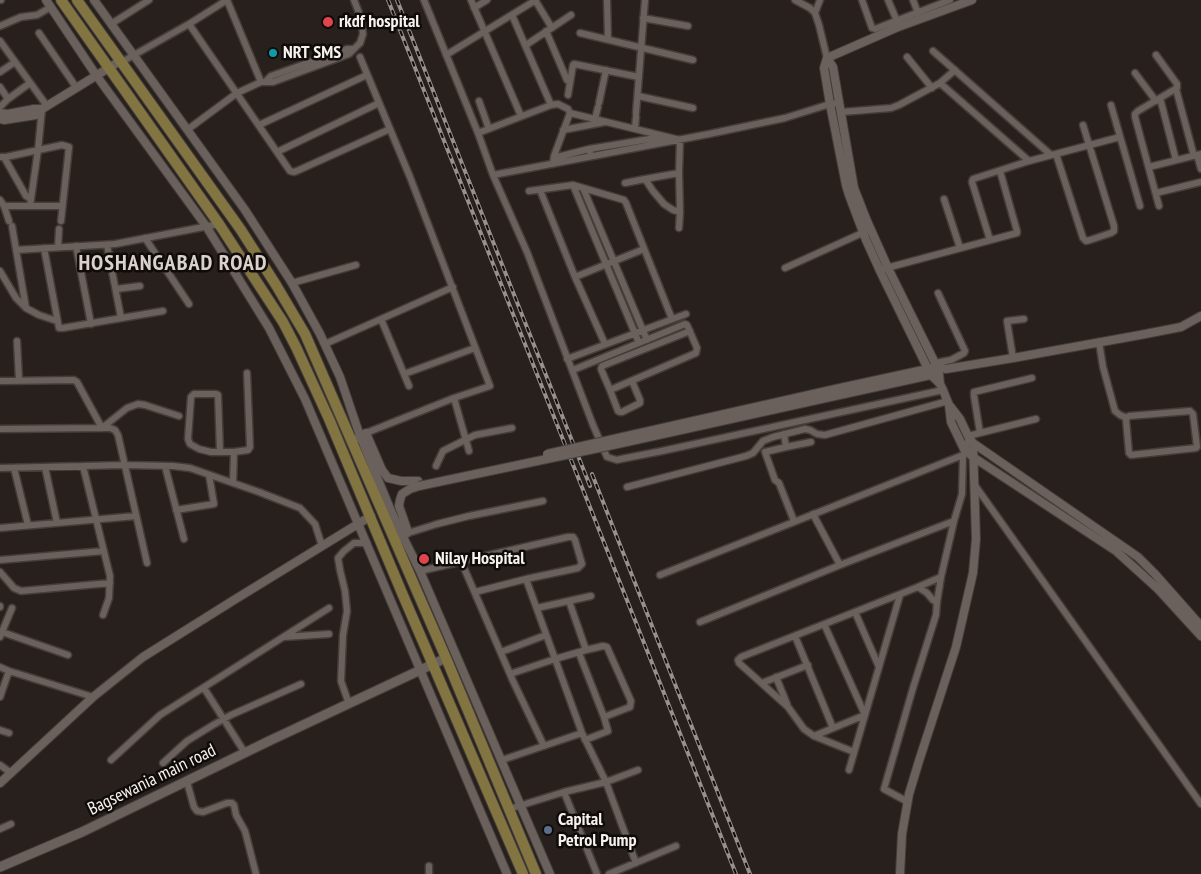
<!DOCTYPE html>
<html>
<head>
<meta charset="utf-8">
<style>
  body { margin:0 }
  canvas { display:block; background:#28201c }
</style>
</head>
<body>
<canvas width="1201" height="874"></canvas>
<script>
const c = document.querySelector('canvas').getContext('2d');
c.lineJoin = 'round';
const toPath = rows => new Path2D(rows.map(r => 'M' + r).join(''));
function strokePath(path, color, width, dash) { c.strokeStyle = color; c.lineWidth = width; c.lineCap = dash ? 'butt' : 'round'; c.setLineDash(dash || []); c.stroke(path); }
function label(font, color, halo, rows, align = 'center') {
  c.font = font + ' "PT Sans Narrow",sans-serif'; c.lineWidth = 5; c.setLineDash([]); c.textBaseline = 'middle'; c.strokeStyle = halo; c.fillStyle = color; for (const [text, x, y, turn = 0] of rows) {
    c.save(); c.translate(x, y); c.rotate((+turn || 0) * Math.PI / 180); c.textAlign = isNaN(turn) ? turn : align; if (halo) c.strokeText(text, 0, 0); c.fillText(text, 0, 0); c.restore();
  }
}
const minor = toPath([
  [0,0,1,0],
  [227,0,261,82],
  [424,0,478,133,493,175,527,252,593,425,607,457,617,460,621,459,662,451,943,390],
  [471,0,521,116],
  [535,0,552,28],
  [607,0,608,39],
  [795,0,810,8,815,13,819,25,827,58],
  [862,0,872,28,875,29,950,0],
  [888,0,897,21],
  [913,0,918,13],
  [474,8,487,0],
  [815,13,820,0],
  [512,15,551,105],
  [643,18,688,26],
  [111,24,149,0],
  [189,24,290,171,294,172,299,170,390,129],
  [0,26,21,17,37,15,51,7],
  [546,31,567,80],
  [39,33,76,87],
  [580,33,693,60],
  [0,41,47,106],
  [526,45,571,15],
  [933,51,1051,155],
  [446,55,536,0],
  [1156,55,1177,84,1177,88,1138,111,1135,114,1135,117,1159,206],
  [360,57,410,177,490,386,454,398,366,433],
  [907,57,932,88],
  [127,59,189,24,227,0],
  [0,72,15,62],
  [1135,73,1156,101],
  [266,81,271,76,347,49,353,49],
  [940,83,955,70],
  [0,87,8,99],
  [1176,89,1194,156],
  [568,95,573,65,574,64,639,77],
  [638,96,693,108],
  [1160,98,1176,160],
  [479,101,489,129],
  [599,103,606,70],
  [1111,105,1140,206],
  [0,107,8,99,30,83],
  [842,112,891,108,899,105,940,83,1029,161],
  [636,113,645,0],
  [595,119,598,107],
  [259,125,367,75],
  [635,128,636,117],
  [187,130,237,93,261,82,273,82,349,54,360,43,363,34,361,18,354,0],
  [563,130,605,122],
  [478,133,551,105,558,104,568,109,570,113,680,140,679,173],
  [589,149,662,137],
  [277,152,379,103],
  [1056,154,1083,238,1086,241,1090,240,1111,233,1114,231,1114,226,1083,125],
  [1197,155,1201,169],
  [554,156,570,113],
  [0,157,6,157,62,145,69,147,61,221],
  [4,157,26,196,31,199],
  [553,164,554,156,557,157,589,149,590,152],
  [1149,167,1201,154],
  [493,175,709,134,785,118,830,104,839,103],
  [645,179,679,173,680,212],
  [625,183,645,179,653,191,664,204,673,210,680,212,679,228],
  [573,185,639,343],
  [583,188,647,340],
  [540,190,575,277,605,344],
  [529,191,573,185,624,200,626,203,672,319],
  [1156,193,1201,182],
  [944,199,960,248],
  [0,200,4,206,62,206],
  [4,206,9,221],
  [30,206,38,150,42,109],
  [12,226,26,308],
  [145,238,189,304],
  [990,240,972,182,973,179,1029,161,1120,137],
  [107,245,121,318],
  [76,246,91,324],
  [58,247,59,229],
  [44,248,59,328,63,328,163,311],
  [16,250,115,244,219,224],
  [785,268,871,229],
  [879,270,1017,233,1017,231,1000,171],
  [0,271,16,298,26,308,39,315,57,321],
  [575,277,644,249],
  [292,283,356,265],
  [116,289,140,286],
  [381,319,409,386],
  [17,341,19,380],
  [1099,342,1103,367,1115,411,1120,415,1127,418,1126,420,1129,453,1131,455,1196,448,1197,447,1193,414,1190,411,1129,416,1127,418],
  [325,344,453,287],
  [1013,358,1007,321,1024,319],
  [567,359,686,314],
  [935,363,951,360,964,353,965,351,938,293],
  [573,370,685,324,687,325,697,348,696,353,610,390],
  [404,374,475,348],
  [0,381,74,380,77,382,102,428,127,408,138,404,145,405,179,416],
  [632,381,640,400,640,403,622,412,620,412,618,411,610,390,601,369,602,366,690,331],
  [454,398,469,451],
  [0,429,102,428,110,428,115,430,118,435,147,563],
  [980,433,974,396,974,392,1032,378],
  [784,434,786,447,765,452,775,480,779,483,794,521],
  [968,436,1036,419],
  [786,447,811,442],
  [220,452,218,395,216,394,194,394,191,397,188,439,190,444,199,449,211,452,234,452,248,450,250,447,247,373],
  [83,466,110,576,109,598,103,615],
  [165,466,184,539],
  [436,466,443,451,475,435,512,428],
  [45,467,57,523],
  [0,468,124,465,173,466,190,468,259,492,300,508,315,524,322,546],
  [14,468,28,525],
  [233,483,234,452],
  [974,484,1201,804],
  [627,487,746,456,753,453,763,441,773,437,805,429,810,430,817,434,825,435,948,401],
  [176,510,214,504,209,475],
  [813,514,840,565],
  [0,528,136,516],
  [408,533,437,524,469,516,543,501],
  [0,560,104,551],
  [461,561,513,681,544,746],
  [420,571,568,537,573,537,575,540,582,564,578,568,526,579,475,592],
  [0,572,14,588,21,591,110,583],
  [660,575,963,455,969,438],
  [526,579,582,733,606,782,636,863],
  [569,601,586,650],
  [937,602,933,600,927,593,918,587,941,577],
  [0,606,0,607],
  [537,608,591,596],
  [855,612,879,667],
  [700,622,840,565,954,521],
  [2,632,12,608],
  [795,636,833,728],
  [0,637,2,632,68,655],
  [284,637,329,634],
  [501,652,546,635],
  [0,667,9,671,93,697],
  [510,674,555,659,586,650,603,646,607,647,631,701,630,707,604,717,579,653],
  [776,677,787,704],
  [762,683,808,665],
  [204,688,245,753],
  [0,697,9,671],
  [349,704,341,681,343,635,347,611,345,591,340,570,338,558,344,551,354,543,367,543],
  [0,730,9,733],
  [814,736,865,715,824,624],
  [585,740,608,731,604,717],
  [854,752,814,736,804,729,788,707,739,663,738,660,741,657,918,587],
  [111,760,160,715,329,608],
  [502,760,582,733],
  [163,763,187,741,213,725,231,715,301,684],
  [0,765,11,773],
  [849,770,900,595],
  [187,782,194,807,197,811,203,812,227,803,232,803,234,805,236,815,245,831,256,874],
  [564,792,597,874],
  [908,802,884,789,913,688,936,615,937,602,941,577,954,521,962,494,963,455],
  [509,809,564,792,606,782,638,770],
  [0,829,11,824],
  [429,866,429,874],
  [609,874,676,846]
]);
const tertiary = toPath([
  [46,0,96,75,206,226,269,328,305,399,507,874],
  [94,0,245,210,292,283,320,334,340,377,360,436,391,511,403,537,408,532,399,506,400,500,402,494,410,489,419,486],
  [972,0,898,27,827,58,824,68,830,104,846,185,849,195,866,240,881,273,931,375,940,384,943,390,949,405,951,422,964,449,973,457,1116,551,1158,589,1201,636],
  [827,58,833,67,854,188,867,221,888,268,935,363,939,374,940,384],
  [0,113,8,114,34,109,42,109],
  [0,119,4,120,36,115,42,109,120,61],
  [840,388,937,367,946,369,1013,358,1140,335,1181,327,1201,316],
  [844,394,935,374],
  [950,406,960,419,968,436,973,443,1138,557,1155,574,1201,626],
  [357,438,366,433,382,470,388,478,401,481,418,481],
  [399,539,403,537,420,571,550,874],
  [0,783,93,697,143,657,234,600,371,516],
  [900,874,902,834,909,794,919,761,956,647,973,573,976,539,973,443]
]);
const secondary = toPath([
  [0,867,82,832,269,741,446,658]
]);
const primary = toPath([
  [61,0,219,224,283,322,296,347,329,419,402,593,523,874],
  [77,0,241,230,276,285,305,334,446,658,536,874]
]);
strokePath(minor, '#443d3a', 9);
strokePath(tertiary, '#443d3a', 10);
strokePath(secondary, '#443d3a', 11);
strokePath(primary, '#443d3a', 12);
strokePath(minor, '#6a615c', 6);
strokePath(tertiary, '#6a615c', 8);
strokePath(secondary, '#6a615c', 9);
strokePath(primary, '#837542', 10);
const rail = toPath([
  [388,0,736,874],
  [397,0,590,486],
  [592,474,750,874]
]);
strokePath(rail, '#97908d', 4);
strokePath(rail, '#0e0b09', 2, [5.5]);
const tertiaryBridge = toPath([
  [547,454,840,388],
  [419,486,613,445,844,394]
]);
strokePath(tertiaryBridge, '#443d3a', 10, []);
strokePath(tertiaryBridge, '#6a615c', 8);
for (const [x, y, r, color] of [
  [328,22,6,"#e0444e"],
  [273,53,5,"#0f9aa8"],
  [424,559,6,"#e0444e"],
  [548,830,5,"#5c6f8a"]
]) { const dot = new Path2D(); dot.arc(x, y, r, 0, 2 * Math.PI); c.fillStyle = color; c.fill(dot); strokePath(dot, '#0e0b09', 2); }
label('bold 18px', '#f8f2ef', '#0e0b09', [
  ["rkdf hospital",339,22],
  ["NRT SMS",283,53],
  ["Nilay Hospital",435,559],
  ["Capital",558,820],
  ["Petrol Pump",558,841]
], 'left');
label('18px', '#f8f2ef', '#0e0b09', [
  ["Bagsewania main road",152,780,-26]
]);
c.letterSpacing = '1px';
label('bold 22px', '#dbd1cb', '#0e0b09', [
  ["HOSHANGABAD ROAD",173,264]
]);
c.letterSpacing = '0px';
</script>
</body>
</html>
